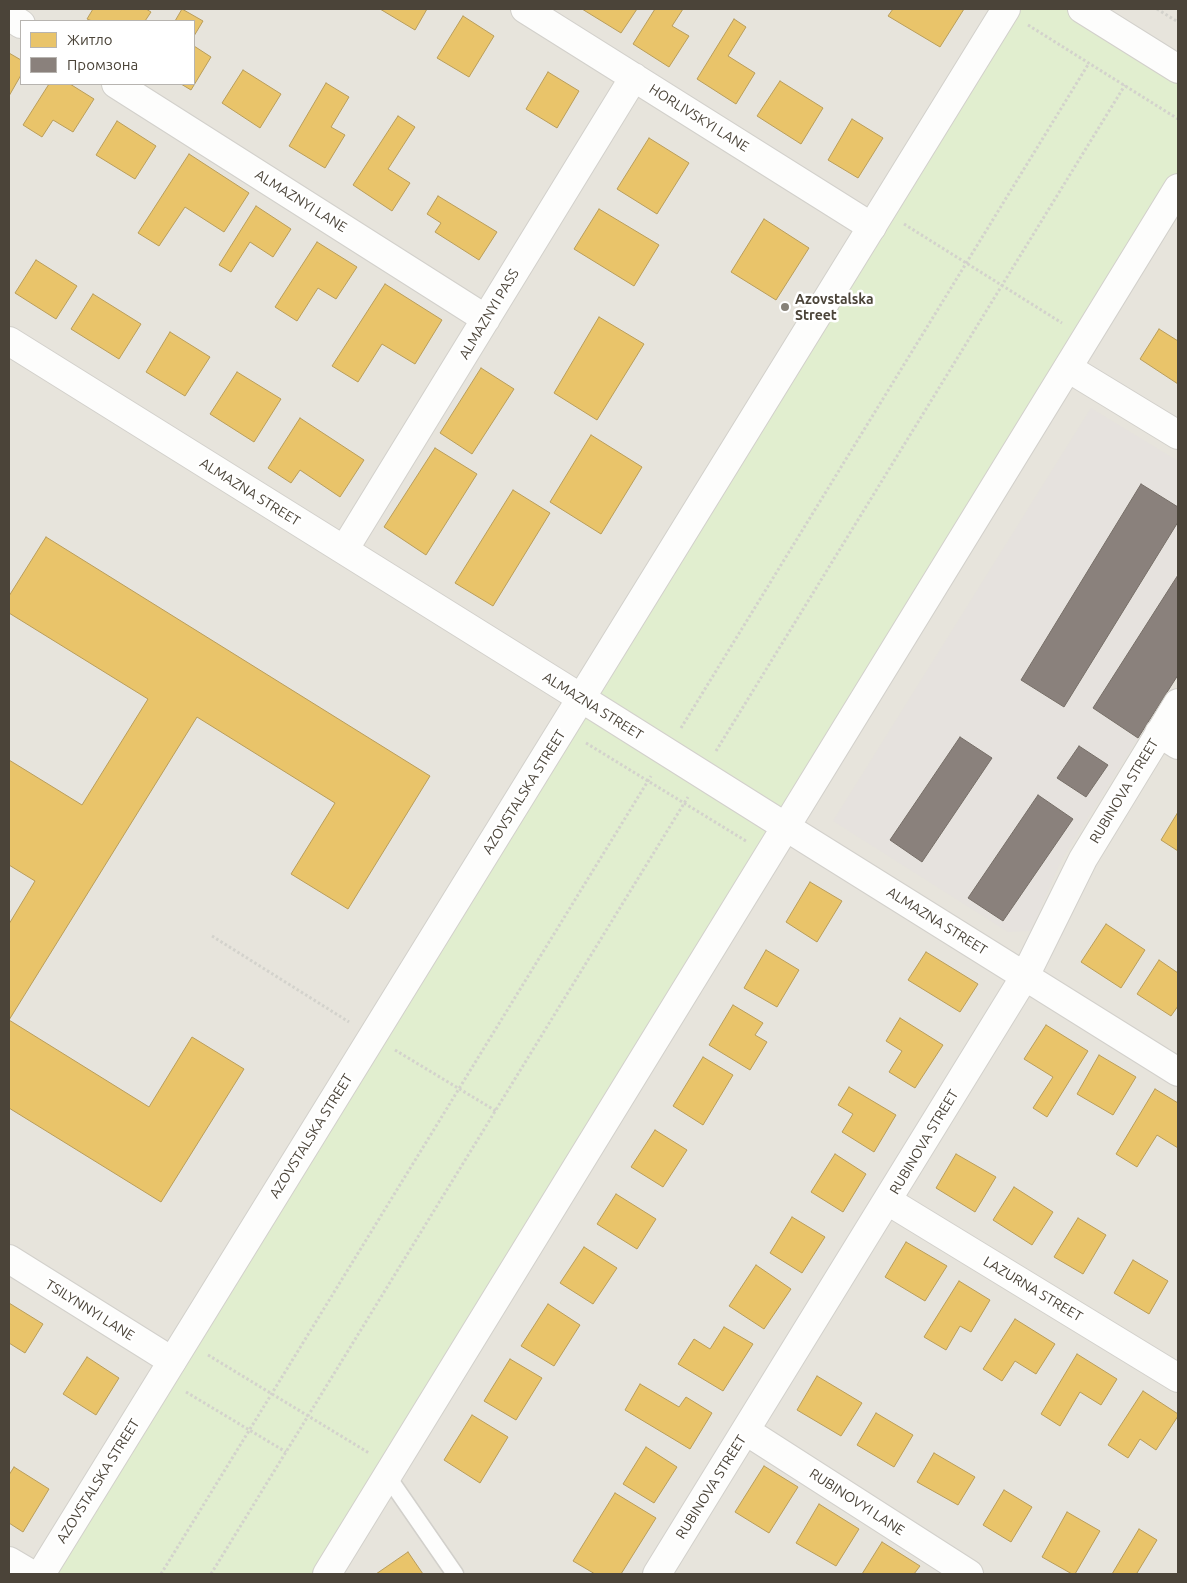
<!DOCTYPE html>
<html>
<head>
<meta charset="utf-8">
<style>
  body { margin:0 }
  #map { position:relative; width:1187px; height:1583px; overflow:hidden; background:#f4f2ee; font-family:Ubuntu,sans-serif }
  canvas { display:block }
  .frame { position:absolute; inset:0; border:10px solid #4b4439; pointer-events:none }
  .legend { position:absolute; left:20px; top:20px; width:175px; height:65px; box-sizing:border-box; background:#fff; border:1px solid #b7b4b0; margin:0; padding:6px 9px; list-style:none; font-size:15px; color:#4b4439 }
  .legend li { display:flex; align-items:center; gap:10px; height:25px }
  .legend b { width:25px; border:1px solid #b7b4b0 }
</style>
</head>
<body>
<div id="map">
<canvas width="1187" height="1583"></canvas>
<div class="frame"></div>
<ul class="legend">
<li><b style="height:14px;background:#e9c46a"></b>Житло</li>
<li><b style="height:14px;background:#8a817c"></b>Промзона</li>
</ul>
</div>
<script>
const c = document.querySelector('canvas').getContext('2d');
c.lineJoin = 'round';
function fill(path, color) { c.fillStyle = color; c.fill(path, 'evenodd'); }
const toPath = rows => new Path2D(rows.map(r => 'M' + r).join(''));
function strokePath(path, color, width, dash) { c.strokeStyle = color; c.lineWidth = width; c.lineCap = dash ? 'butt' : 'round'; c.setLineDash(dash || []); c.stroke(path); }
function label(font, color, halo, rows, align = 'center') {
  c.font = font + ' Ubuntu,sans-serif'; c.lineWidth = 5; c.setLineDash([]); c.textBaseline = 'middle'; c.strokeStyle = halo; c.fillStyle = color; for (const [text, x, y, turn = 0] of rows) {
    c.save(); c.translate(x, y); c.rotate((+turn || 0) * Math.PI / 180); c.textAlign = isNaN(turn) ? turn : align; if (halo) c.strokeText(text, 0, 0); c.fillText(text, 0, 0); c.restore();
  }
}
fill(toPath([
  [9,9,998,9,34,1574,9,1574],
  [21,21,194,21,194,84,21,84],
  [1096,9,1178,9,1178,48,1173,57],
  [1178,205,1178,1574,338,1574]
]), '#e7e4dc');
fill(toPath([
  [1091,408,1178,461,1178,675,1061,861,1031,931,1008,932,833,821]
]), '#e6e2de');
fill(toPath([
  [1015,9,1067,9,1178,77,1178,172,319,1574,49,1574]
]), '#e1eecf');
const homes = toPath([
  [93,9,146,9,151,12,145,21,92,21,87,19,93,9],
  [182,9,203,21,194,36,194,21,175,21,182,9],
  [380,9,427,9,415,30,380,9],
  [582,9,637,9,621,33,582,9],
  [655,9,683,9,672,26,689,36,669,67,633,44,655,9],
  [893,9,964,9,940,47,888,16,893,9],
  [463,16,494,36,469,77,437,58,463,16],
  [734,19,746,27,728,56,755,73,736,104,697,79,734,19],
  [194,46,211,57,191,90,181,84,194,84,194,46],
  [9,53,21,60,21,75,9,96,9,53],
  [243,70,281,94,260,128,222,103,243,70],
  [548,72,579,91,557,128,526,109,548,72],
  [780,81,823,108,801,144,757,116,780,81],
  [326,83,349,97,331,127,345,135,325,168,289,146,326,83],
  [49,84,70,84,94,99,73,132,53,120,42,137,23,125,49,84],
  [398,116,415,127,388,169,410,183,392,211,353,185,398,116],
  [852,119,883,138,858,178,828,160,852,119],
  [117,121,156,146,135,179,96,155,117,121],
  [649,138,689,163,657,214,617,189,649,138],
  [189,154,249,193,224,232,185,207,159,246,138,233,189,154],
  [438,196,497,232,479,260,435,232,441,223,427,214,438,196],
  [256,206,291,229,273,257,250,242,231,272,219,265,256,206],
  [599,209,659,245,634,286,574,249,599,209],
  [764,219,809,248,776,300,731,272,764,219],
  [317,242,357,267,336,299,318,288,297,321,275,307,317,242],
  [36,260,77,286,56,319,15,293,36,260],
  [385,284,442,320,415,364,382,344,358,382,332,366,385,284],
  [93,294,141,324,119,359,71,329,93,294],
  [599,317,644,344,597,420,554,393,599,317],
  [1159,329,1178,341,1178,384,1140,359,1159,329],
  [170,332,210,357,185,396,146,372,170,332],
  [481,368,514,389,472,454,440,433,481,368],
  [237,372,281,399,254,442,210,414,237,372],
  [300,418,364,460,340,497,300,470,291,483,268,468,300,418],
  [591,435,642,467,601,534,550,502,591,435],
  [435,448,477,474,426,555,384,527,435,448],
  [513,490,550,513,493,606,455,583,513,490],
  [46,537,430,776,348,909,291,874,335,803,197,717,9,1020,149,1107,192,1037,244,1069,161,1202,9,1108,9,924,35,881,9,865,9,760,82,805,148,699,9,613,9,596,46,537],
  [1178,812,1178,851,1161,840,1178,812],
  [810,882,842,901,817,942,786,922,810,882],
  [1106,924,1145,950,1121,988,1081,962,1106,924],
  [766,950,799,970,777,1007,744,988,766,950],
  [926,952,978,984,960,1012,908,980,926,952],
  [1159,960,1178,973,1178,1006,1171,1016,1137,994,1159,960],
  [733,1005,763,1023,755,1035,767,1042,750,1070,709,1045,733,1005],
  [900,1018,943,1045,915,1088,889,1072,902,1051,886,1041,900,1018],
  [1046,1025,1088,1051,1047,1117,1033,1108,1053,1077,1024,1059,1046,1025],
  [1099,1055,1136,1077,1113,1115,1077,1094,1099,1055],
  [703,1057,733,1075,703,1125,673,1106,703,1057],
  [849,1087,896,1115,874,1152,842,1132,853,1114,838,1105,849,1087],
  [1155,1089,1178,1103,1178,1148,1157,1135,1137,1167,1116,1154,1155,1089],
  [655,1130,687,1150,663,1187,631,1167,655,1130],
  [835,1154,866,1174,843,1212,811,1192,835,1154],
  [956,1154,996,1177,975,1212,936,1188,956,1154],
  [1014,1187,1053,1212,1032,1245,993,1220,1014,1187],
  [616,1194,656,1219,637,1249,597,1224,616,1194],
  [792,1217,825,1237,802,1273,770,1253,792,1217],
  [1078,1218,1106,1235,1083,1274,1054,1257,1078,1218],
  [906,1242,947,1266,925,1301,885,1277,906,1242],
  [584,1247,617,1268,593,1304,560,1283,584,1247],
  [1133,1260,1168,1281,1149,1314,1114,1293,1133,1260],
  [756,1265,791,1289,764,1329,729,1306,756,1265],
  [959,1281,990,1300,971,1332,960,1326,946,1350,924,1337,959,1281],
  [9,1303,43,1324,25,1353,9,1343,9,1303],
  [548,1304,580,1325,554,1366,521,1346,548,1304],
  [1015,1319,1055,1344,1036,1374,1015,1361,1002,1381,983,1369,1015,1319],
  [724,1327,753,1344,723,1391,678,1364,694,1339,710,1349,724,1327],
  [1077,1354,1117,1379,1101,1405,1080,1392,1060,1426,1041,1414,1077,1354],
  [87,1357,119,1378,96,1415,63,1394,87,1357],
  [510,1359,542,1378,516,1420,484,1401,510,1359],
  [817,1376,862,1403,841,1436,797,1410,817,1376],
  [640,1384,679,1407,686,1397,712,1413,690,1449,625,1410,640,1384],
  [1143,1391,1178,1414,1178,1416,1156,1450,1140,1439,1128,1458,1108,1445,1143,1391],
  [876,1413,913,1435,894,1467,857,1445,876,1413],
  [472,1415,508,1437,480,1483,444,1460,472,1415],
  [646,1447,677,1467,654,1503,623,1484,646,1447],
  [934,1453,975,1477,958,1505,917,1482,934,1453],
  [764,1466,798,1487,769,1533,735,1512,764,1466],
  [14,1467,49,1489,23,1532,9,1523,9,1475,14,1467],
  [1004,1490,1032,1507,1011,1542,983,1525,1004,1490],
  [615,1493,656,1518,621,1574,595,1574,573,1561,615,1493],
  [819,1504,859,1529,836,1566,796,1543,819,1504],
  [1067,1512,1100,1531,1075,1574,1072,1574,1042,1557,1067,1512],
  [1139,1529,1157,1540,1137,1573,1139,1574,1112,1574,1139,1529],
  [882,1542,920,1566,914,1574,862,1574,882,1542],
  [408,1552,423,1574,376,1574,408,1552]
]);
fill(homes, '#e9c46a');
strokePath(homes, '#ba9e5b', 1);
const industry = toPath([
  [1141,484,1178,507,1178,522,1064,707,1021,680,1141,484],
  [1178,575,1178,675,1138,738,1093,708,1178,575],
  [960,737,992,758,922,862,890,840,960,737],
  [1079,746,1108,765,1086,797,1057,778,1079,746],
  [1038,795,1073,819,1003,921,968,898,1038,795]
]);
fill(industry, '#8a817c');
strokePath(industry, '#776f68', 1);
const service = toPath([
  [388,1477,455,1574]
]);
const minor = toPath([
  [525,9,872,227],
  [9,16,21,24],
  [116,84,486,319],
  [9,341,581,698],
  [1068,368,1178,435],
  [344,550,634,77],
  [1159,733,1178,745],
  [786,827,1178,1072],
  [888,1201,1178,1378],
  [9,1259,172,1361],
  [746,1431,969,1574],
  [9,1561,31,1574],
  [657,1574,1025,976,1083,859,1178,703]
]);
const tertiary = toPath([
  [1082,9,1178,69],
  [581,698,786,827],
  [41,1574,1006,9],
  [327,1574,1178,188]
]);
strokePath(service, '#d2d0cb', 19);
strokePath(minor, '#d2d0cb', 30);
strokePath(tertiary, '#d2d0cb', 30);
strokePath(toPath([
  [1157,9,1178,22],
  [1028,25,1178,119],
  [904,224,1062,323],
  [681,728,1089,63],
  [586,743,746,841],
  [716,751,1125,85],
  [212,936,349,1022],
  [395,1050,496,1111],
  [208,1355,369,1453],
  [186,1392,286,1452],
  [161,1574,651,776],
  [211,1574,688,797]
]), '#d3d2cc', 3, [2.5, 2.5]);
strokePath(service, '#fdfdfc', 16);
strokePath(minor, '#fdfdfc', 28);
strokePath(tertiary, '#fdfdfc', 28);
for (const [x, y, r, color] of [
  [785,307,5,"#868178"]
]) { const dot = new Path2D(); dot.arc(x, y, r, 0, 2 * Math.PI); c.fillStyle = color; c.fill(dot); strokePath(dot, '#fff', 2); }
label('14px', '#4b4439', '#fff', [
  ["HORLIVSKYI LANE",699,118,32],
  ["ALMAZNYI LANE",301,201,32],
  ["ALMAZNYI PASS",489,314,-59],
  ["ALMAZNA STREET",250,492,32],
  ["ALMAZNA STREET",593,706,32],
  ["RUBINOVA STREET",1124,791,-59],
  ["AZOVSTALSKA STREET",524,792,-58],
  ["ALMAZNA STREET",937,921,32],
  ["AZOVSTALSKA STREET",311,1136,-58],
  ["RUBINOVA STREET",924,1142,-59],
  ["LAZURNA STREET",1033,1289,31],
  ["TSILYNNYI LANE",90,1310,32],
  ["AZOVSTALSKA STREET",98,1481,-58],
  ["RUBINOVA STREET",711,1487,-58],
  ["RUBINOVYI LANE",857,1502,33]
]);
label('bold 14px', '#4b4439', '#fff', [
  ["Azovstalska",795,299],
  ["Street",795,315]
], 'left');
</script>
</body>
</html>
